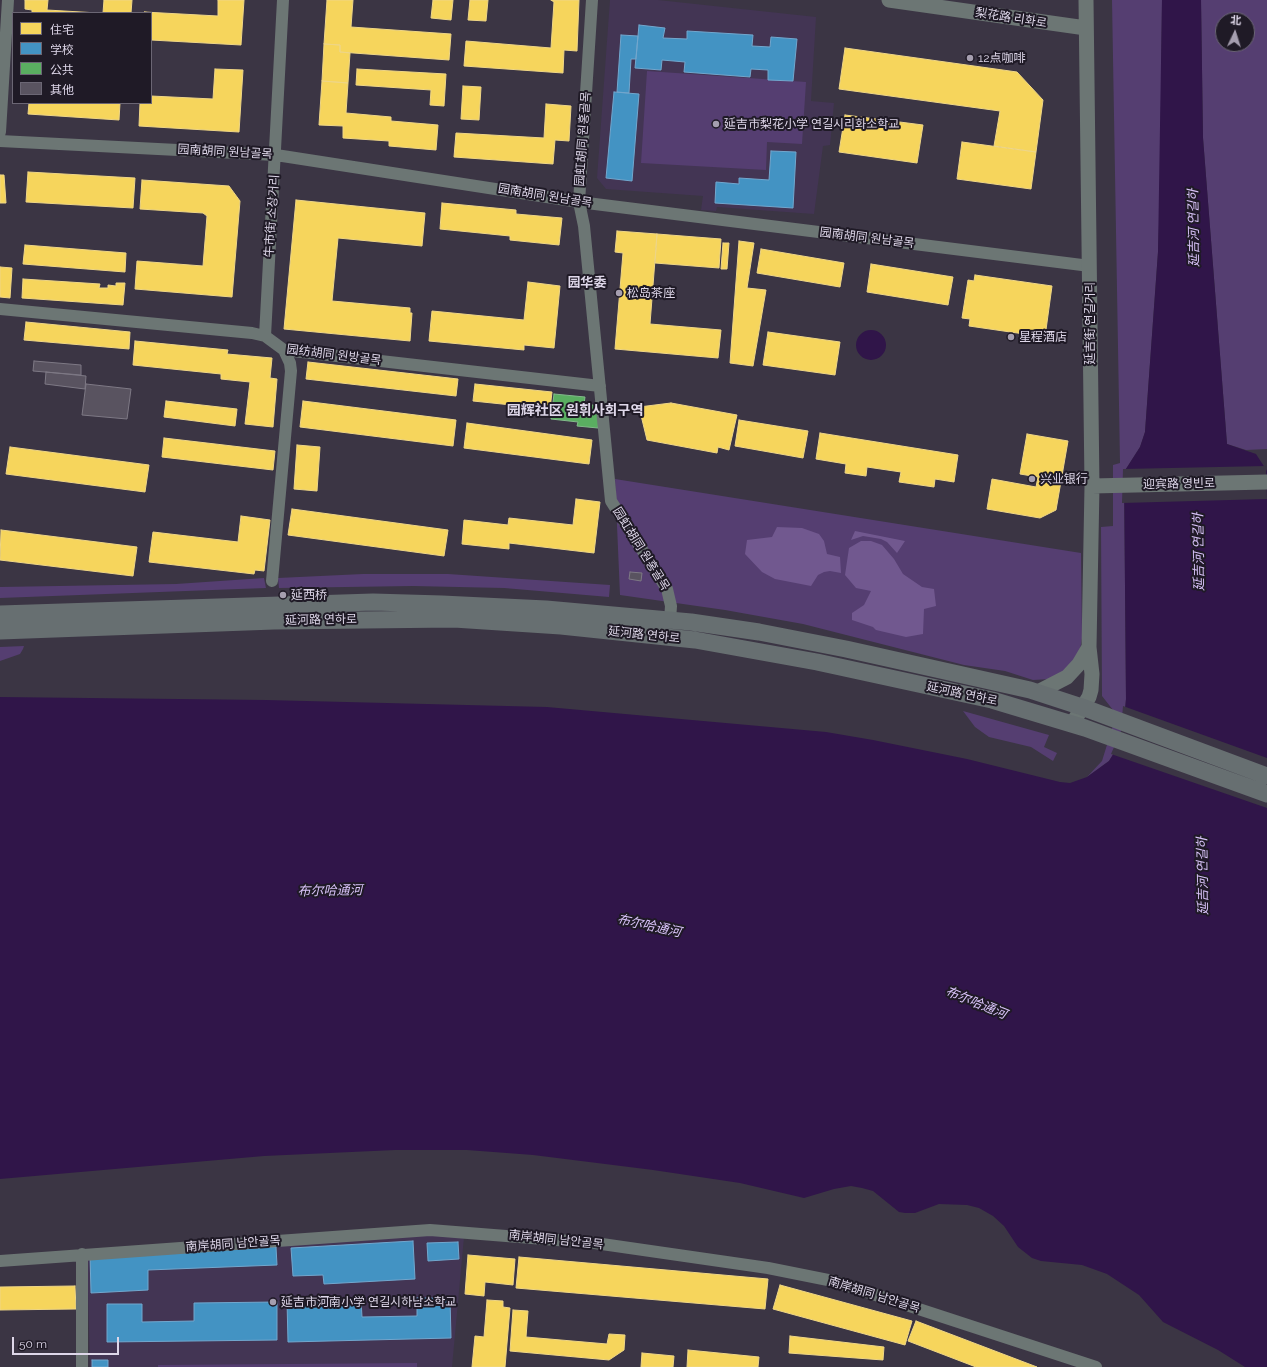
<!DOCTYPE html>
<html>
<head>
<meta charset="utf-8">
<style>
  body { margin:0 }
  #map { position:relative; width:1267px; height:1367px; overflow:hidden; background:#3b3544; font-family:Raleway,"Noto Sans SC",sans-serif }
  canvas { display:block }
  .legend { position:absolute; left:12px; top:12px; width:140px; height:92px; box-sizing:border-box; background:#1f1a26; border:1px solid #6b6674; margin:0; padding:5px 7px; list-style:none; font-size:12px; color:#ded7e9 }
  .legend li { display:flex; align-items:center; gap:8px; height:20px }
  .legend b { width:20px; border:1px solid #6b6674 }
  .north { position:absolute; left:1215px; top:12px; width:40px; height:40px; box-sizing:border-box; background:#1f1a26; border:1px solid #6b6674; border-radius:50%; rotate:4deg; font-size:11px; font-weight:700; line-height:16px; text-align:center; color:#ded7e9 }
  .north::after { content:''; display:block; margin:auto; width:14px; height:18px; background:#a59eaf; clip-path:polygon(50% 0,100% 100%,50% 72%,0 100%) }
  .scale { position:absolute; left:12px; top:1337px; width:107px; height:18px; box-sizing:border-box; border:2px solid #ded7e9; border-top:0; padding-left:5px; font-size:12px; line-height:14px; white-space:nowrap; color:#ded7e9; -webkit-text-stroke:3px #1f1a26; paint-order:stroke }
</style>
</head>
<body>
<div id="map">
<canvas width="1267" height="1367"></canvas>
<ul class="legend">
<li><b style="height:11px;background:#f6d55c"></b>住宅</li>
<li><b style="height:11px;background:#4393c3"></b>学校</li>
<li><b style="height:11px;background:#5aae61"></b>公共</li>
<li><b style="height:11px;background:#595360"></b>其他</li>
</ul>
<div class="north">北</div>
<div class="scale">50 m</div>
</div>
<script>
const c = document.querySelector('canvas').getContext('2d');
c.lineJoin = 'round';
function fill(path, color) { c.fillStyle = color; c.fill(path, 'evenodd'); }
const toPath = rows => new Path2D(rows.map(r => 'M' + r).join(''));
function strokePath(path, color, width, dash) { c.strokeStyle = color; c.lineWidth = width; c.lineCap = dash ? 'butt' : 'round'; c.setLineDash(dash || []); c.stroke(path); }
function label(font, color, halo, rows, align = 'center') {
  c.font = font + ' Raleway,"Noto Sans SC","Noto Sans KR",sans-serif'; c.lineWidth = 4; c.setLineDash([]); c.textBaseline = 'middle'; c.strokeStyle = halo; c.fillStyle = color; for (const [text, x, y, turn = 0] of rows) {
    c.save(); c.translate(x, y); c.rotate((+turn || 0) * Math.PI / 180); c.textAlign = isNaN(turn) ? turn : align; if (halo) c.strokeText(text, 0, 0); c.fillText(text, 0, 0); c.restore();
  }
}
fill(toPath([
  [610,0,658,0,816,17,811,101,834,103,830,145,823,146,814,214,717,207,716,211,701,210,703,196,606,189,597,178],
  [424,1235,464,1237,452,1367,90,1367,87,1254]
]), '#433554');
fill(toPath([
  [1112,0,1162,0,1160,200,1158,252,1145,432,1140,447,1124,472,1126,699,1123,732,1117,748,1109,761,1087,777,1102,761,1114,722,1113,710,1102,696,1101,527,1113,526,1113,465,1120,463],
  [1201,0,1267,0,1267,449,1246,450,1227,444,1203,138],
  [1223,20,1247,20,1247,44,1223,44],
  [647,71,806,82,802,144,767,142,766,170,641,163],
  [615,479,1081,553,1082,638,1080,650,1068,669,1050,679,1033,680,1005,671,964,665,803,624,725,610,620,595],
  [363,574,448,574,610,585,609,597,504,588,413,586,279,588,278,578],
  [264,578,266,588,0,598,0,587,176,584],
  [24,646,23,649,20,654,0,661,0,647],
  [963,711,1049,735,1044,747,1057,753,1053,761,1031,747,989,737,975,727],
  [417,1363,417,1367,158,1367,158,1365]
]), '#553e71');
fill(toPath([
  [777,527,802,528,819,534,824,541,827,554,840,557,841,573,830,571,824,572,818,575,811,586,775,579,762,572,745,554,747,540,772,537],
  [855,531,905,541,897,553,887,542,881,539,863,536,851,540],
  [861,541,871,541,882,545,894,559,903,574,922,587,934,589,936,606,924,609,923,634,906,637,876,630,873,627,852,620,852,613,864,605,871,591,856,588,845,575,849,548]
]), '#71588f');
fill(toPath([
  [1162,0,1201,0,1203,138,1227,444,1256,454,1267,471,1267,1367,1245,1367,1218,1350,1163,1322,1139,1295,1107,1274,1082,1265,1041,1261,1032,1258,1018,1247,1004,1226,993,1216,979,1208,967,1205,939,1204,915,1213,905,1213,899,1212,873,1191,862,1188,851,1186,834,1189,804,1198,740,1183,653,1170,533,1155,467,1150,395,1150,264,1156,0,1179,0,697,266,700,547,707,826,732,873,740,967,759,1060,782,1070,783,1087,777,1109,761,1117,748,1123,732,1126,699,1124,472,1140,447,1145,432,1158,252],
  '856 345a15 15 0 1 1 30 0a15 15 0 1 1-30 0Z'
]), '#301549');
fill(toPath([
  [1266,466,1267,499,1122,503,1123,469],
  [1123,706,1267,758,1267,808,1111,754,1121,731]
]), '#3b3544');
const homes = toPath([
  [25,0,48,0,47,10,98,13,32,13,32,10,25,9,25,0],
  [104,0,132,0,131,13,103,13,104,0],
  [218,0,244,0,241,45,151,40,151,13,144,12,218,16,218,0],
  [327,0,353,0,351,27,451,34,449,60,340,52,340,45,324,44,327,0],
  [433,0,453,0,451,20,431,18,433,0],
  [470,0,488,0,486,21,468,20,470,0],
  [551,0,579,0,577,51,564,50,563,73,464,66,466,41,551,48,554,2,551,0],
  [324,44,340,45,340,52,350,53,348,83,322,81,324,44],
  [845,48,1017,72,1043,100,1036,152,994,146,1000,111,839,89,845,48],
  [215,69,243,70,239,132,139,126,140,103,151,103,151,96,213,99,215,69],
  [357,69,446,74,444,106,430,105,431,90,356,85,357,69],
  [322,81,348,83,346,113,391,117,391,121,438,125,436,150,389,146,389,141,343,138,343,126,319,125,322,81],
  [463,86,481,87,479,120,461,119,463,86],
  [29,103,120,103,119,120,28,114,29,103],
  [546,104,571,106,569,141,555,140,553,164,454,157,456,133,544,138,546,104],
  [845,115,923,125,917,163,839,152,845,115],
  [962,142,1036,152,1031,189,957,179,962,142],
  [28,172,135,178,133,208,26,202,28,172],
  [0,175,4,175,6,203,0,203,0,175],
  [142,180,229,186,240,201,232,297,135,289,137,261,203,266,207,216,203,213,140,209,142,180],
  [296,200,425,213,422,246,338,238,332,301,410,308,410,313,412,313,410,341,284,329,296,200],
  [442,203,516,210,516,214,562,218,559,245,510,240,510,236,440,229,442,203],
  [617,231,657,234,650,324,721,330,718,358,615,349,623,253,615,252,617,231],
  [657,234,721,239,719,268,655,263,657,234],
  [739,241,754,243,747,288,766,290,753,366,730,363,739,241],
  [723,243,729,243,727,269,721,269,723,243],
  [25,245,126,253,125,272,23,264,25,245],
  [761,249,844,263,840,287,757,273,761,249],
  [871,264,953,277,948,305,867,292,871,264],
  [0,267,12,268,10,298,0,297,0,267],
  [975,275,1052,286,1045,337,969,326,970,319,962,318,968,280,974,281,975,275],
  [23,279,100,284,99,288,108,288,108,285,116,286,116,283,125,283,123,305,22,298,23,279],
  [528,282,560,286,554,348,524,345,524,350,429,341,432,311,524,320,528,282],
  [26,322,130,332,129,349,24,340,26,322],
  [768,332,840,342,835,375,763,365,768,332],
  [135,341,228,350,227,354,272,358,270,378,277,379,273,427,245,424,250,382,221,379,221,374,133,365,135,341],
  [308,362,458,379,456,396,306,379,308,362],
  [475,384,552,392,550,409,473,401,475,384],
  [166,401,237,409,235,426,164,417,166,401],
  [303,401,456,420,453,446,300,427,303,401],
  [671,403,737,415,729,450,718,447,717,453,647,440,639,407,671,403],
  [739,420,808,431,803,458,735,446,739,420],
  [467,423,592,440,589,464,464,448,467,423],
  [820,433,958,455,954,482,935,479,934,487,899,482,901,472,867,467,866,476,845,473,846,464,816,459,820,433],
  [1027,434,1068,441,1056,510,1040,518,987,509,992,479,1036,487,1038,477,1020,474,1027,434],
  [164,438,275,451,273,470,162,457,164,438],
  [297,445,320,447,317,491,294,489,297,445],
  [10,447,149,465,145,492,6,474,10,447],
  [576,499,600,502,594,553,509,543,509,549,462,544,464,520,508,525,509,518,573,525,576,499],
  [292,509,448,530,444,556,288,535,292,509],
  [241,516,270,520,264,571,255,570,254,574,149,562,153,532,238,542,241,516],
  [1,530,137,547,133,576,0,560,1,530],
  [468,1255,515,1259,513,1285,485,1282,484,1296,465,1294,468,1255],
  [519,1257,768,1279,765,1309,516,1288,519,1257],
  [780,1285,912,1321,905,1345,773,1309,780,1285],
  [75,1286,76,1309,0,1310,0,1287,75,1286],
  [487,1300,503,1301,503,1307,510,1308,505,1367,472,1367,475,1336,484,1337,487,1300],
  [513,1310,528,1311,526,1337,607,1344,609,1334,625,1335,624,1350,609,1360,510,1351,513,1310],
  [916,1321,1037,1367,976,1367,908,1341,916,1321],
  [790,1336,884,1347,883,1360,789,1353,790,1336],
  [688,1350,759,1357,758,1367,687,1367,688,1350],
  [642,1353,674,1356,673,1367,641,1367,642,1353]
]);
fill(homes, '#f6d55c');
strokePath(homes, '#efd686', 1);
const schools = toPath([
  [639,25,665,28,663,38,687,39,687,31,753,35,752,46,770,47,771,37,797,39,793,81,768,80,768,70,751,69,750,77,684,72,685,62,662,60,661,70,635,68,639,25],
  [621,35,638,36,636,59,631,59,629,93,617,92,621,35],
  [614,92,639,94,632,181,606,178,614,92],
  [771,151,796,152,793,208,715,203,716,182,739,184,739,178,769,180,771,151],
  [413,1241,415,1279,324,1284,323,1275,293,1276,291,1248,413,1241],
  [458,1242,459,1259,428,1261,427,1243,458,1242],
  [276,1247,277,1265,148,1270,148,1290,91,1293,90,1254,276,1247],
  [417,1298,450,1298,451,1338,288,1342,287,1301,361,1300,362,1317,417,1316,417,1298],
  [277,1302,277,1340,107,1342,107,1304,142,1304,142,1322,194,1321,194,1303,277,1302],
  [92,1360,108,1360,108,1367,92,1367,92,1360]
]);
fill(schools, '#4393c3');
strokePath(schools, '#72a7ce', 1);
const public = toPath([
  [554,394,585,397,584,404,601,406,598,428,577,426,578,422,551,419,554,394]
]);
fill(public, '#5aae61');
strokePath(public, '#82ba8a', 1);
const building = toPath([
  [34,361,81,365,81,375,33,371,34,361],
  [46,372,86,376,85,389,45,384,46,372],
  [86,384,131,389,127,419,82,415,86,384],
  [630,572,642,573,641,581,629,579,630,572]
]);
fill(building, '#595360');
strokePath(building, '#7e7985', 1);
strokePath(toPath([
  [592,0,579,202,584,226,611,501,667,589,671,606,670,620],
  [0,132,8,0],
  [0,141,276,155,579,202,1090,266],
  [0,309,252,333,265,336,284,350,600,386],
  [265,336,283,0],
  [272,581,291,371,290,363,284,350],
  [82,1254,82,1367],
  [0,1261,430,1230,595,1243,768,1268,833,1281,1096,1367]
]), '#6c7674', 12);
strokePath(toPath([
  [889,0,1086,28],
  [1092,486,1267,482],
  [1038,692,1067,677,1079,664,1089,647],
  [1072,724,1089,697,1091,690,1092,674,1089,647,1092,486,1086,0]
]), '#6c7674', 15);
strokePath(toPath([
  [0,614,373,602,442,604,546,609,691,622,759,632,846,649,1030,690,1082,707,1267,776],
  [0,631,274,621,454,619,561,626,695,640,817,662,992,700,1085,728,1267,794]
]), '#676f71', 17);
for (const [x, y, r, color] of [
  [970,58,4,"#a59eaf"],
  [716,124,4,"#a59eaf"],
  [619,293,4,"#a59eaf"],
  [1011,337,4,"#a59eaf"],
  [1032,479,4,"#a59eaf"],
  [283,595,4,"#a59eaf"],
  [273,1302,4,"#a59eaf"]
]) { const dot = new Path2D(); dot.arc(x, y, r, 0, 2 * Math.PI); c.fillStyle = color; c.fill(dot); strokePath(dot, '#1f1a26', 1.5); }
label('12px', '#ded7e9', '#1f1a26', [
  ["梨花路 리화로",1011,18,9],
  ["园虹胡同 원홍골목",583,139,-86],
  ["园南胡同 원남골목",225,152,3],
  ["园南胡同 원남골목",545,196,9],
  ["牛市街 소장거리",272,216,-86],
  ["园南胡同 원남골목",867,238,7],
  ["延吉街 연길거리",1090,323,-90],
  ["园纺胡同 원방골목",334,355,7],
  ["迎宾路 영빈로",1179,484,-1],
  ["园虹胡同 원홍골목",641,549,58],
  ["延河路 연하로",321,620,-1],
  ["延河路 연하로",644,635,6],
  ["延河路 연하로",962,694,12],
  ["南岸胡同 남안골목",556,1240,6],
  ["南岸胡同 남안골목",233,1244,-4],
  ["南岸胡同 남안골목",874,1295,17]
]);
label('12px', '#ded7e9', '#1f1a26', [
  ["12点咖啡",978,58],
  ["延吉市梨花小学 연길시리화소학교",724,124],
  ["松岛茶座",627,293],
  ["星程酒店",1019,337],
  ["兴业银行",1040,479],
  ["延西桥",291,595],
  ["延吉市河南小学 연길시하남소학교",281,1302]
], 'left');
label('italic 13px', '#d9c3f9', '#1f1a26', [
  ["延吉河 연길하",1194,228,-91],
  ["延吉河 연길하",1199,552,-91],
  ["延吉河 연길하",1203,876,-91],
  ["布尔哈通河",330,891,-1],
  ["布尔哈通河",649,926,12],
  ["布尔哈通河",976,1003,22]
]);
label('bold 13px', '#ded7e9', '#1f1a26', [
  ["园华委",587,283]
]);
label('bold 14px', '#ded7e9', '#1f1a26', [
  ["园辉社区 원휘사회구역",575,411]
]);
</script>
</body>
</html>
